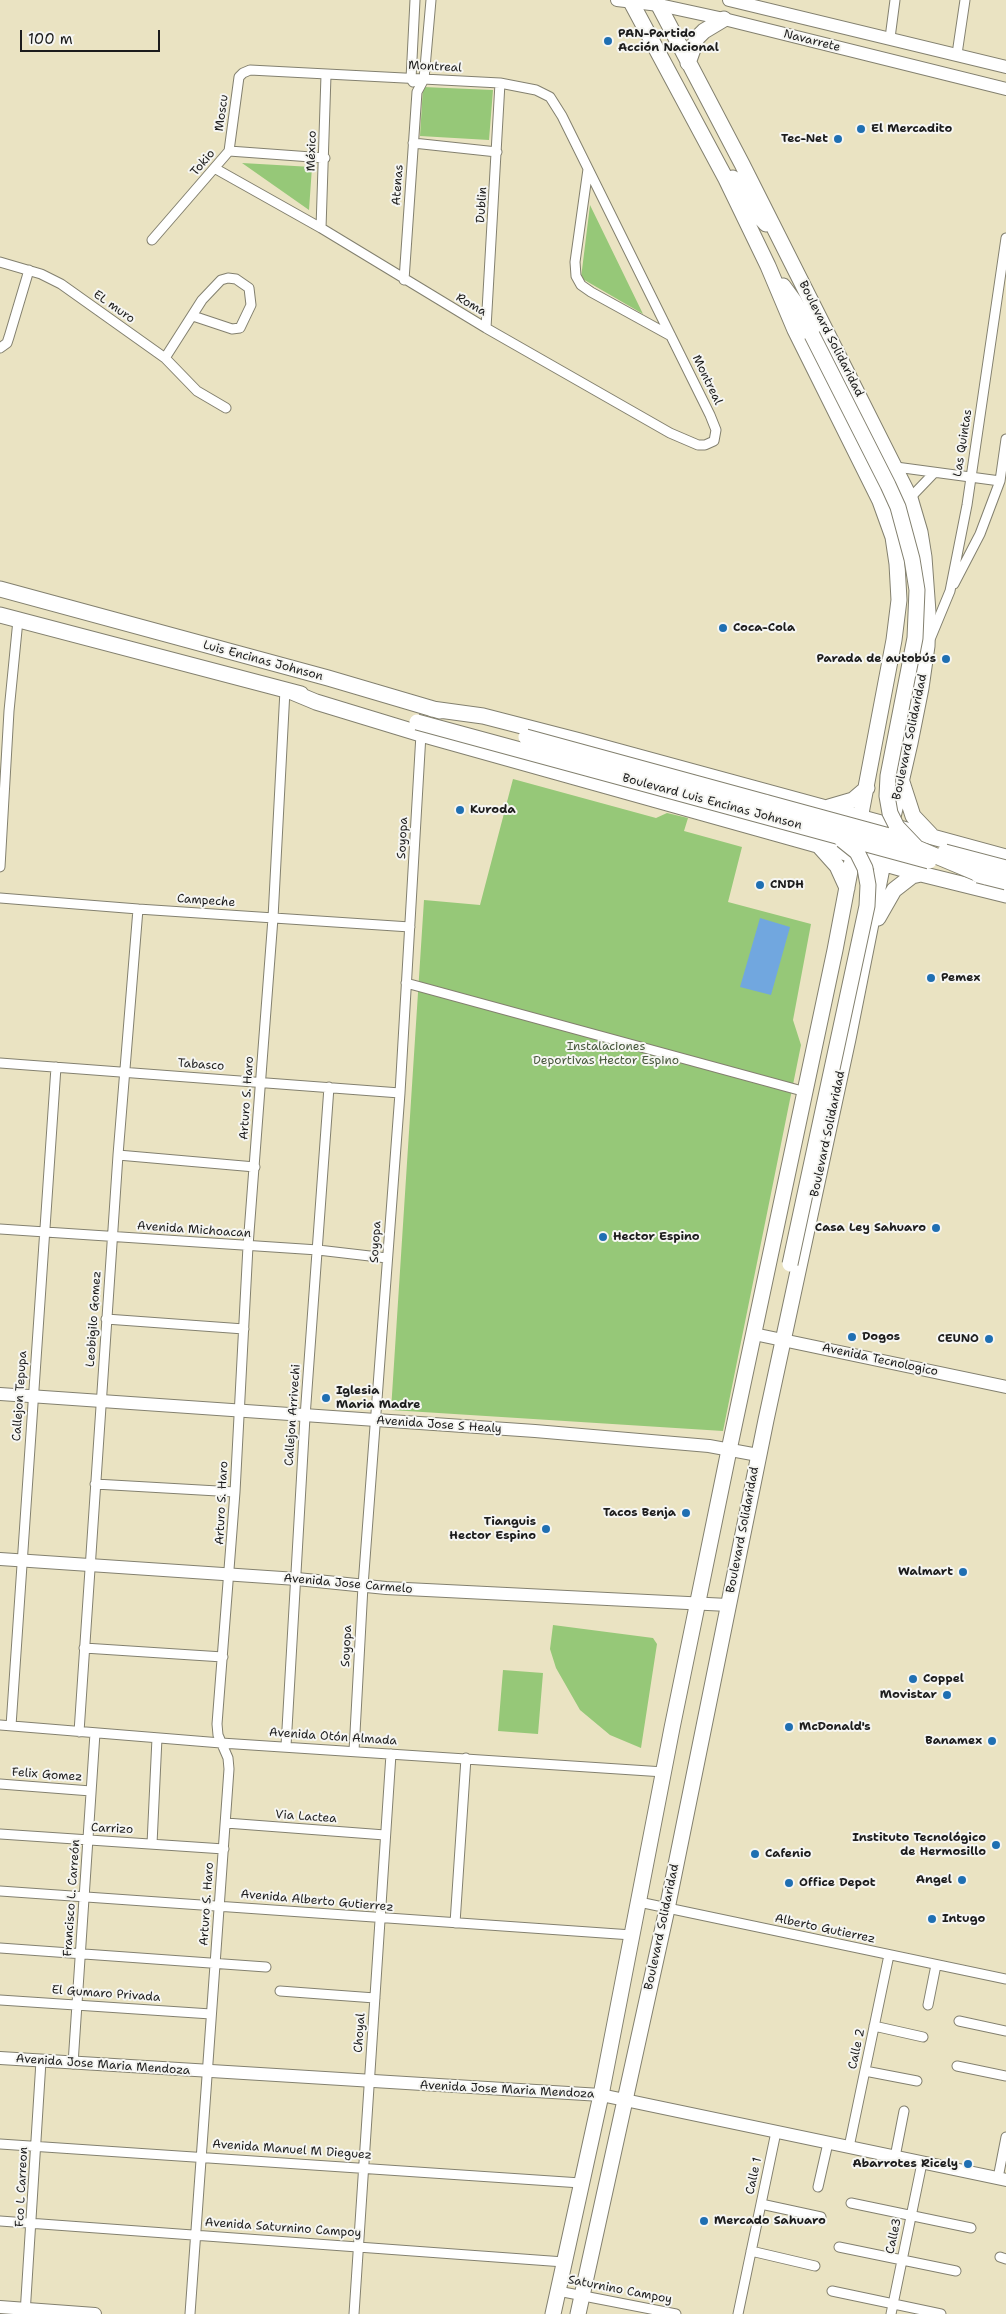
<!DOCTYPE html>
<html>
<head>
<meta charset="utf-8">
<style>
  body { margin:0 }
  #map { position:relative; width:1006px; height:2314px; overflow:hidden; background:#eae3c2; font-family:"Shantell Sans",sans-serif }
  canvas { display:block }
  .scale { position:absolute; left:20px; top:30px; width:140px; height:22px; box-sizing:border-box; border:2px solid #1c1c1c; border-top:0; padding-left:6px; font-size:15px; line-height:18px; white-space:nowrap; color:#1c1c1c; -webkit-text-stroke:4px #f6f6f2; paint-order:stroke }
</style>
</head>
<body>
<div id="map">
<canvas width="1006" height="2314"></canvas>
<div class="scale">100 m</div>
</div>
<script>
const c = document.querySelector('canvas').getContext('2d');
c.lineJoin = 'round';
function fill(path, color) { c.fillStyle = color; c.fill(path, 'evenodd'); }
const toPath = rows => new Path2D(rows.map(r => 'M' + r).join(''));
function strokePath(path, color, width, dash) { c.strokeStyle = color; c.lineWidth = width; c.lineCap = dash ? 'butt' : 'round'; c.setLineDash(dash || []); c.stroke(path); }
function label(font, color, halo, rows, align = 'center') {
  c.font = font + ' "Shantell Sans",sans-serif'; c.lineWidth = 4; c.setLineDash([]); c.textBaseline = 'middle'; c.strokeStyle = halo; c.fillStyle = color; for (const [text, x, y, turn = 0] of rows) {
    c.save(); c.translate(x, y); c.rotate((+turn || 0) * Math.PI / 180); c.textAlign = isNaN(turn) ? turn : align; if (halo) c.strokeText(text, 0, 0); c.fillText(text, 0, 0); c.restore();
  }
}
fill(toPath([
  [423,87,493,90,489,140,420,136],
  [242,163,312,167,309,210],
  [590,205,643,314,581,278],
  [513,779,656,818,667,813,688,818,684,831,742,847,728,902,811,924,793,1020,801,1045,723,1431,391,1410,424,900,480,905],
  [553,1625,653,1638,657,1644,641,1748,610,1735,580,1710,556,1668,550,1649],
  [503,1670,543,1673,538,1734,498,1731]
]), '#96c878');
fill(toPath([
  [760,918,790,927,771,995,740,987]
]), '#71a7df');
const street = toPath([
  [890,38,895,0],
  [957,54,965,0],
  [413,82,411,79,415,0],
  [413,143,497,152],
  [216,169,321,228,486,328,670,433,698,445,705,445,714,441,716,430,710,415,562,116,550,97,536,90,500,83,250,70,243,73,239,77,229,151],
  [588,169,575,262,576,276,581,285,591,292,671,336],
  [321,228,326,75],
  [152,240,229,151,325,158],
  [0,262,41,274,61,284,165,358,202,300,221,280,228,278,236,279,249,288,251,305,240,328,232,329,193,316],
  [404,280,417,92,424,79,431,0],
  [486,328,500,83],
  [0,348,7,343,9,337,29,270],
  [165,358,197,391,226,408],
  [896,467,1000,481],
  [910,498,934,473],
  [954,584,980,534,1000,481,1006,439],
  [931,637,950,591,967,505,1006,238],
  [0,867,9,711,18,620],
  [0,898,138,909,410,927],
  [406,983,806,1092],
  [0,1063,400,1093],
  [118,1155,255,1167],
  [0,1229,318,1250,387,1258],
  [106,1319,244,1329],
  [95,1484,235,1492],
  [84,1648,223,1657],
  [0,1725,221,1743,664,1772],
  [11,1726,56,1067],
  [79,1732,118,1155,138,909],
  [286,1746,305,1417,329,1087],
  [354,1751,363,1586,400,1093,421,734],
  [0,1784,91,1791],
  [226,1823,385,1835],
  [0,1834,224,1849],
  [152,1844,157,1738],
  [0,1891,632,1935],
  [639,1902,1006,1979],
  [455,1923,466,1758],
  [0,1948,266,1967],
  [280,1991,375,1998],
  [0,2000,211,2014],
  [928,2005,936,1965],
  [959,2021,1006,2031],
  [874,2026,923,2037],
  [73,2064,95,1733],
  [957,2066,1006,2076],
  [865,2071,917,2081],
  [0,2144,581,2183],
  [849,2147,889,1955],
  [895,2157,904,2111],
  [998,2178,1006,2137],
  [818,2187,828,2143],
  [851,2203,971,2228],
  [761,2204,821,2217],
  [0,2221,564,2262],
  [839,2247,956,2271],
  [751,2251,815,2266],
  [1000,2257,1006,2259],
  [558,2291,676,2314],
  [832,2291,941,2314],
  [25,2314,41,2061],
  [190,2314,229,1769,228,1758,218,1735,217,1724,235,1492,248,1246,273,918,285,690],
  [354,2314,391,1754],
  [738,2314,776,2132],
  [891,2314,922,2163]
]);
const secondary = toPath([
  [617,0,659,5,724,19,1006,89],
  [729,0,1006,67],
  [754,1334,1006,1387],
  [0,1394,535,1431,709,1446,758,1455],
  [0,1559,297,1579,386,1588,728,1605],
  [0,2058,601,2095,1006,2180],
  [0,2307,95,2314]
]);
const primary = toPath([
  [688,63,697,38,704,31,724,19],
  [733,178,754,211,766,224],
  [783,286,794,301,812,335],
  [0,589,328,678,440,711],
  [0,615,301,694],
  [292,692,316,702,421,734,921,874],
  [432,709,483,716,580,741,1006,857],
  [902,782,913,816,931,835],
  [829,807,853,800,867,788],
  [820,847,837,866,847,888],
  [878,918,894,890,912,876,921,874,1006,895],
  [553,2314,601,2095,672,1728,729,1450,835,950,894,640,899,600,897,564,893,537,880,501,795,330,768,266,726,179,630,0],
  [578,2314,667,1909,766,1420,848,1039,887,843,910,743,921,688,927,646,928,612,924,557,920,532,910,498,742,164,656,0]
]);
strokePath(street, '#83806f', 11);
strokePath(secondary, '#83806f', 14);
strokePath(primary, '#83806f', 17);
strokePath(street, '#fff', 9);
strokePath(secondary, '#fff', 12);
strokePath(primary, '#fff', 15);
const primaryBridge = toPath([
  [812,335,888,485,898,507,912,559,917,590,915,638,888,776,887,796,890,813,897,827,917,848,986,877],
  [417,722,929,861],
  [526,737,911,842],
  [765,802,794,817],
  [945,852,1006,868],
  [978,875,1006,882],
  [790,1264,867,906,868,885,865,868,857,852,842,840]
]);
strokePath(primaryBridge, '#83806f', 17, []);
strokePath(primaryBridge, '#fff', 15);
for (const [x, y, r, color] of [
  [608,41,5,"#1f6fb2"],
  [861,129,5,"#1f6fb2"],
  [838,139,5,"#1f6fb2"],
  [723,628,5,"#1f6fb2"],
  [946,659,5,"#1f6fb2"],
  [460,810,5,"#1f6fb2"],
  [760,885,5,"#1f6fb2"],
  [931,978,5,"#1f6fb2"],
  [936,1228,5,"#1f6fb2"],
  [603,1237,5,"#1f6fb2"],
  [852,1337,5,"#1f6fb2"],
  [989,1339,5,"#1f6fb2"],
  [326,1398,5,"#1f6fb2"],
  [686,1513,5,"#1f6fb2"],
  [546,1529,5,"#1f6fb2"],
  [963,1572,5,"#1f6fb2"],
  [913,1679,5,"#1f6fb2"],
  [947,1695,5,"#1f6fb2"],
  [789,1727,5,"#1f6fb2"],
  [992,1741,5,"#1f6fb2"],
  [996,1845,5,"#1f6fb2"],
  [755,1854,5,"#1f6fb2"],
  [962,1880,5,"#1f6fb2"],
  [789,1883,5,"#1f6fb2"],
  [932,1919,5,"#1f6fb2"],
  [968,2164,5,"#1f6fb2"],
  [704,2221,5,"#1f6fb2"]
]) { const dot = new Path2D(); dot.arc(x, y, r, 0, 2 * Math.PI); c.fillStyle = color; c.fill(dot); strokePath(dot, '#f6f6f2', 2); }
label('bold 12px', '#1c1c1c', '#f6f6f2', [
  ["PAN-Partido",618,34],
  ["Acción Nacional",618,48],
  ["El Mercadito",871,129],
  ["Tec-Net",828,139,"right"],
  ["Coca-Cola",733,628],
  ["Parada de autobús",936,659,"right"],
  ["Kuroda",470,810],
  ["CNDH",770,885],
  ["Pemex",941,978],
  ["Casa Ley Sahuaro",926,1228,"right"],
  ["Hector Espino",613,1237],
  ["Dogos",862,1337],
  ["CEUNO",979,1339,"right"],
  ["Iglesia",336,1391],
  ["Maria Madre",336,1405],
  ["Tacos Benja",676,1513,"right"],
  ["Tianguis",536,1522,"right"],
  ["Hector Espino",536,1536,"right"],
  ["Walmart",953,1572,"right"],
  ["Coppel",923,1679],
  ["Movistar",937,1695,"right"],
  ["McDonald's",799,1727],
  ["Banamex",982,1741,"right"],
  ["Instituto Tecnológico",986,1838,"right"],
  ["de Hermosillo",986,1852,"right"],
  ["Cafenio",765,1854],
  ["Angel",952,1880,"right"],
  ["Office Depot",799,1883],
  ["Intugo",942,1919],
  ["Abarrotes Ricely",958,2164,"right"],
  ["Mercado Sahuaro",714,2221]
], 'left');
label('12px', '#1c1c1c', '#f6f6f2', [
  ["Navarrete",812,41,14],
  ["Montreal",435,67,3],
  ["Moscu",222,113,-82],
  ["México",312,151,-88],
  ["Tokio",203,163,-50],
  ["Atenas",398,185,-86],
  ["Dublin",482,205,-86],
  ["Roma",471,305,30],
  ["EL muro",114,307,35],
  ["Boulevard Solidaridad",831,339,63],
  ["Montreal",707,380,64],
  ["Las Quintas",963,443,-81],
  ["Luis Encinas Johnson",263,661,15],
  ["Boulevard Solidaridad",910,737,-78],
  ["Boulevard Luis Encinas Johnson",712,802,15],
  ["Soyopa",403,838,-87],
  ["Campeche",206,901,4],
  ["Tabasco",201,1065,4],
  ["Arturo S. Haro",247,1098,-86],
  ["Boulevard Solidaridad",828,1134,-78],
  ["Avenida Michoacan",194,1230,4],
  ["Soyopa",376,1242,-86],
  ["Leobigilo Gomez",94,1319,-86],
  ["Avenida Tecnologico",880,1360,12],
  ["Callejon Tepupa",20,1396,-86],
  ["Callejon Arrivechi",293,1415,-86],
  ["Avenida Jose S Healy",439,1425,4],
  ["Arturo S. Haro",222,1503,-87],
  ["Boulevard Solidaridad",743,1530,-79],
  ["Avenida Jose Carmelo",348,1584,5],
  ["Soyopa",347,1646,-87],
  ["Avenida Otón Almada",333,1737,4],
  ["Felix Gomez",47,1775,4],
  ["Via Lactea",306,1817,4],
  ["Carrizo",112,1829,3],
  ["Francisco L. Carreón",72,1898,-86],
  ["Avenida Alberto Gutierrez",317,1901,5],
  ["Arturo S. Haro",207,1904,-86],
  ["Boulevard Solidaridad",662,1927,-78],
  ["Alberto Gutierrez",825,1929,12],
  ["El Gumaro Privada",106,1994,4],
  ["Choyal",360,2033,-86],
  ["Calle 2",857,2049,-78],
  ["Avenida Jose Maria Mendoza",103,2065,4],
  ["Avenida Jose Maria Mendoza",507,2090,3],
  ["Avenida Manuel M Dieguez",292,2150,4],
  ["Calle 1",754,2176,-78],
  ["Fco L Carreon",22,2187,-87],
  ["Avenida Saturnino Campoy",283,2228,4],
  ["Calle3",894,2236,-78],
  ["Saturnino Campoy",620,2290,11]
]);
label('12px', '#47583c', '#f6f6f2', [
  ["Instalaciones",606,1047],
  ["Deportivas Hector Espino",606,1061]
]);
</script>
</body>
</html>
